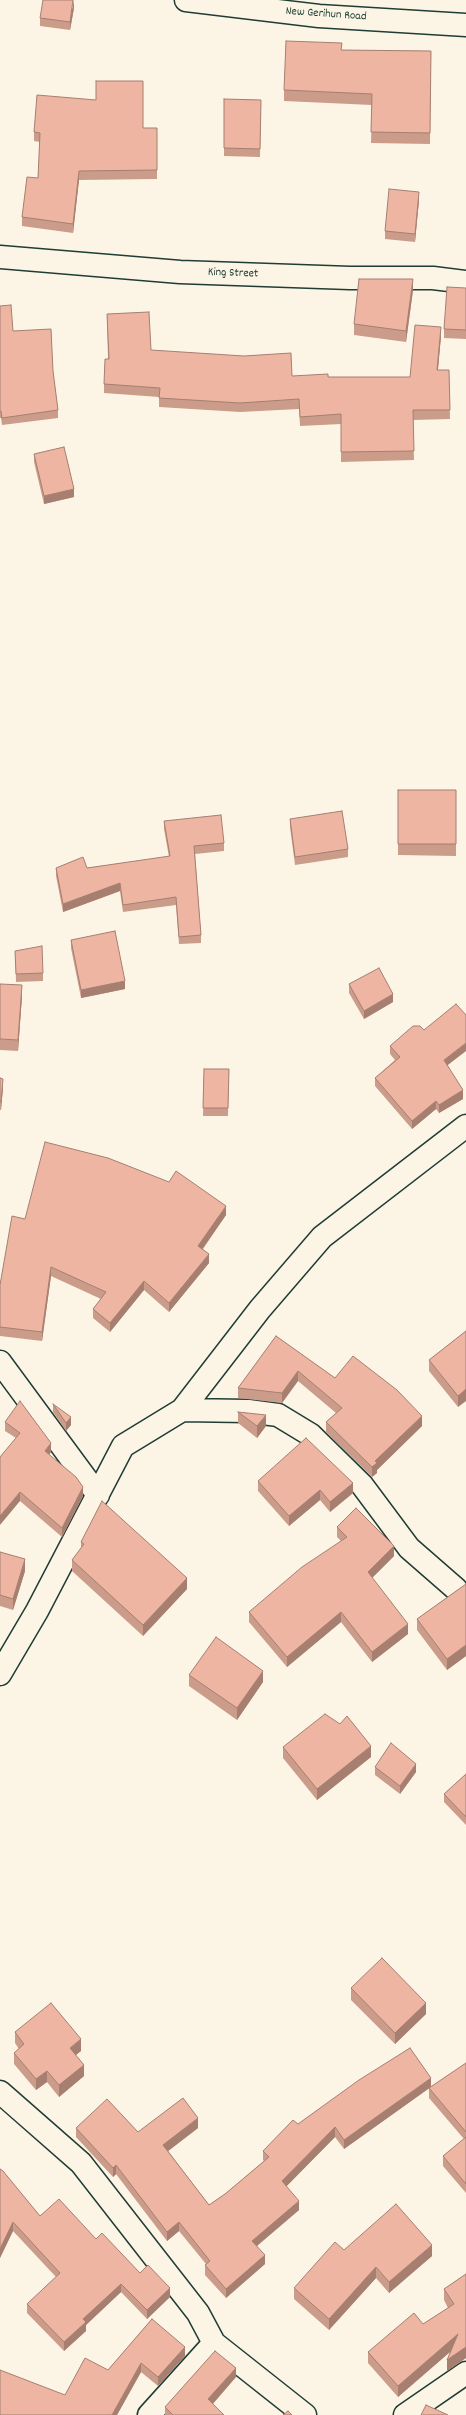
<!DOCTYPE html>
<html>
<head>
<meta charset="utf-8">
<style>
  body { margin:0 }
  canvas { display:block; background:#fcf5e5 }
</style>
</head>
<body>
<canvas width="466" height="2415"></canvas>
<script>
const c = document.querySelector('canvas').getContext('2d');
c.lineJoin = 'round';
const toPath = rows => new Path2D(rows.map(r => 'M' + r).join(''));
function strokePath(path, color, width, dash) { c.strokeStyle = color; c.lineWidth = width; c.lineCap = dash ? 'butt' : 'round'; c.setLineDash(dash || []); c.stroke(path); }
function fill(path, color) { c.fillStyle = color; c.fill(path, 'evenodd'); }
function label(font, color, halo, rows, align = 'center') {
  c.font = font + ' Dekko,sans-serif'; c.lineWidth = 3.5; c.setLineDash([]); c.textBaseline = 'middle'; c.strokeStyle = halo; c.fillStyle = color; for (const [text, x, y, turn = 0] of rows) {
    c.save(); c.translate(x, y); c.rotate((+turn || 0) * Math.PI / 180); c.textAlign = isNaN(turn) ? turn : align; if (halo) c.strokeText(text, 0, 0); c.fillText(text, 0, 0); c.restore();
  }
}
const minor = toPath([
  [0,257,180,272,350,278,433,278,466,282],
  [0,1362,98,1495],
  [182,1410,248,1411,278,1415,311,1435,362,1485,409,1548,456,1589],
  [0,1674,37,1611,123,1446,182,1410,260,1309,322,1237,466,1126],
  [0,2092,81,2163,198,2313,214,2343,305,2415],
  [149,2415,214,2343],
  [405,2415,466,2373]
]);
const tertiary = toPath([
  [186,0,319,16,466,25]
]);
strokePath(minor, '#1f3d34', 25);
strokePath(tertiary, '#1f3d34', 25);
strokePath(minor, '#fcf5e5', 22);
strokePath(tertiary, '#fcf5e5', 22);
fill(toPath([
  [74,8,70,30,40,26,40,18],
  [342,50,431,51,430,144,371,143,372,105,284,101,284,90],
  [224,99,261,100,260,157,224,156],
  [143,128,157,128,157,179,79,180,73,233,22,226,22,217,38,178,40,142,34,141,34,132],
  [419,200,415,242,385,239,385,231],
  [466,288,466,339,444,338,444,329],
  [413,290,406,342,354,335,354,324],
  [0,306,13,331,53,371,58,410,58,418,2,425,1,418,0,418],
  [107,314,151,350,292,376,328,377,410,377,441,336,438,370,449,370,450,419,413,420,414,460,341,462,341,424,300,426,299,409,240,412,159,407,159,397,104,393,104,384,108,359],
  [34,454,74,497,44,504,34,462],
  [398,790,456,790,456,856,398,855],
  [290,819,348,849,348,857,295,865,290,827],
  [164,821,224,843,224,851,195,854,201,935,201,943,179,944,176,905,123,912,120,891,63,912,56,876,56,868,87,868,169,857,164,829],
  [71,940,125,989,81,998,71,948],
  [15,951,43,973,43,981,16,982],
  [0,984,22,996,18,1051,0,1050],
  [349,984,393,1002,364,1019,349,993],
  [390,1046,448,1066,463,1099,439,1113,436,1109,412,1129,375,1086,375,1078,395,1060,390,1054],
  [204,1069,229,1069,228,1116,203,1116],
  [0,1078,3,1087,1,1110,0,1110],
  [226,1215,203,1249,209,1263,169,1312,144,1290,110,1332,93,1318,93,1309,101,1299,51,1276,42,1341,0,1336,0,1285,25,1219],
  [466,1331,458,1407,429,1371,429,1360],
  [276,1336,335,1378,422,1426,377,1470,377,1473,372,1477,326,1432,326,1422,336,1413,298,1381,282,1403,238,1398,238,1388],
  [53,1404,71,1425,66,1431,53,1412],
  [238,1412,266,1426,257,1438,238,1423],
  [5,1422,51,1452,49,1455,83,1496,62,1537,20,1501,16,1438,5,1431],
  [258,1481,353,1493,330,1512,320,1500,289,1526,258,1491],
  [337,1527,394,1556,372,1578,408,1634,372,1662,341,1622,287,1667,249,1622,249,1612,341,1541,337,1537],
  [81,1542,187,1589,143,1636,72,1571,72,1560,81,1548],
  [0,1552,25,1571,13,1610,0,1606],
  [466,1584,466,1656,447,1670,417,1630,417,1619],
  [189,1675,263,1682,237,1720,189,1686],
  [283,1747,371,1757,317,1800,283,1758],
  [375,1767,416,1772,400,1794,375,1775],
  [466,1774,466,1825,444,1802,444,1794],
  [351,1988,426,2014,395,2044,351,2000],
  [15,2032,81,2051,75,2055,84,2076,59,2097,47,2082,36,2090,14,2064,14,2053,19,2049,15,2043],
  [466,2063,466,2193,443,2166,443,2156,464,2139,429,2098,429,2088,344,2149,335,2137,286,2186,299,2210,257,2246,265,2264,226,2298,205,2275,205,2265,206,2264,179,2231,167,2241,116,2174,113,2177,76,2137,76,2128,138,2132,198,2128,168,2151,209,2205,225,2194,264,2161,263,2160,263,2151,298,2124,431,2087],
  [0,2169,40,2216,96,2239,170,2297,147,2319,121,2292,86,2325,86,2331,64,2351,27,2313,27,2304,56,2277,13,2231,0,2258],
  [344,2250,432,2256,389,2293,376,2278,329,2330,294,2299,294,2288],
  [466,2274,466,2358,447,2371,450,2352,398,2397,368,2363,368,2352,423,2324,448,2308,444,2300,444,2289],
  [152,2319,185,2356,158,2386,141,2372,117,2415,0,2415,65,2395,108,2370],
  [236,2377,213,2404,224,2415,165,2415,165,2407]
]), '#cc9c8b');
fill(toPath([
  [74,0,74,8,70,30,70,22],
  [79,171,79,180,73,233,73,224],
  [419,192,419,200,415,242,415,234],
  [413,279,413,290,406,342,406,331],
  [441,327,441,336,437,379,437,370],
  [74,489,74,497,44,504,44,496],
  [120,883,120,891,63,912,63,904],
  [125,981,125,989,81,998,81,990],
  [22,985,22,996,18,1051,18,1040],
  [393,994,393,1002,364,1019,364,1011],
  [466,1043,466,1051,444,1068,444,1060],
  [3,1079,3,1087,1,1110,1,1102],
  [463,1090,463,1099,439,1113,439,1105],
  [436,1101,436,1109,412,1129,412,1121],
  [226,1206,226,1215,198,1255,198,1246],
  [209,1254,209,1263,169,1312,169,1303],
  [51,1267,51,1276,42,1341,42,1332],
  [144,1281,144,1290,110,1332,110,1323],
  [298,1371,298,1381,282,1403,282,1393],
  [466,1389,466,1401,458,1407,458,1396],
  [266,1415,266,1426,257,1438,257,1426],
  [422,1416,422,1426,377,1470,377,1473,372,1477,372,1467,375,1461],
  [71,1417,71,1425,66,1431,66,1423],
  [51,1443,51,1452,45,1461,45,1451],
  [353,1483,353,1493,330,1512,330,1502],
  [83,1487,83,1496,62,1537,62,1528],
  [320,1490,320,1500,289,1526,289,1516],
  [20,1492,20,1501,0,1525,0,1516],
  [394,1546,394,1556,368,1582,368,1572],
  [25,1559,25,1571,13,1610,13,1599],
  [187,1578,187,1589,143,1636,143,1625],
  [341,1612,341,1622,287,1667,287,1657],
  [408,1624,408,1634,372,1662,372,1652],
  [466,1645,466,1656,447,1670,447,1659],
  [263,1671,263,1682,237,1720,237,1708],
  [371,1746,371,1757,317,1800,317,1789],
  [416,1764,416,1772,400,1794,400,1786],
  [426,2003,426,2014,395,2044,395,2033],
  [81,2039,81,2051,70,2060,70,2048],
  [84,2065,84,2076,59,2097,59,2085],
  [47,2071,47,2082,36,2090,36,2079],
  [431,2078,431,2087,344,2149,344,2140],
  [198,2118,198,2128,163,2155,163,2145],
  [335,2127,335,2137,282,2191,282,2181],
  [116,2165,116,2174,113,2177,113,2168],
  [299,2201,299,2210,252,2250,252,2241],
  [13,2222,13,2231,0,2258,0,2249],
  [179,2222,179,2231,167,2241,167,2232],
  [432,2245,432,2256,389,2293,389,2282],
  [265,2255,265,2264,226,2298,226,2289],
  [376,2267,376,2278,329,2330,329,2319],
  [121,2284,121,2292,86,2325,86,2331,64,2351,64,2342,83,2319],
  [170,2288,170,2297,147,2319,147,2310],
  [458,2334,458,2345,398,2397,398,2386],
  [185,2347,185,2356,158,2386,158,2377],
  [466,2347,466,2358,447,2371,447,2360],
  [141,2363,141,2372,117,2415,112,2415],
  [236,2368,236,2377,208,2409,208,2399]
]), '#a67f71');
const building = toPath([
  [43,0,73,0,70,22,40,18,43,0],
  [286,41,342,43,341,50,431,51,430,133,371,132,372,94,284,90,286,41],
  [96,81,143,81,143,128,157,128,157,170,79,171,73,224,22,217,27,177,38,178,40,133,34,132,37,95,96,100,96,81],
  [224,99,261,100,260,149,224,148,224,99],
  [389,189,419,192,415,234,385,231,389,189],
  [359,279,413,279,406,331,354,324,359,279],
  [447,287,466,288,466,330,444,329,447,287],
  [11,305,13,331,51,329,53,371,58,410,2,418,1,411,0,411,0,306,11,305],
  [149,312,151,350,244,356,291,353,292,376,328,374,328,377,410,377,415,325,441,327,437,370,449,370,450,410,413,410,414,451,341,452,341,414,300,417,299,399,240,403,159,398,160,388,104,384,105,359,109,359,107,314,149,312],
  [64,447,74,489,44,496,34,454,64,447],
  [398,790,456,790,456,844,398,844,398,790],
  [342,811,348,849,295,857,290,819,342,811],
  [221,815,224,843,194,846,201,935,179,937,176,897,123,905,120,883,63,904,56,868,83,857,87,868,170,856,164,821,221,815],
  [115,931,125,981,81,990,71,940,115,931],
  [42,946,43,973,16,974,15,951,42,946],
  [379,968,393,994,364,1011,349,984,379,968],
  [0,984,22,985,18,1040,0,1039,0,984],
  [456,1004,466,1015,466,1043,444,1060,463,1090,439,1105,436,1101,412,1121,375,1078,400,1057,390,1046,413,1026,420,1026,424,1030,456,1004],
  [204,1069,229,1069,228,1108,203,1108,204,1069],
  [0,1078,3,1079,1,1102,0,1102,0,1078],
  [45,1142,108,1158,169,1182,176,1171,226,1206,198,1246,209,1254,169,1303,144,1281,110,1323,93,1309,106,1292,51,1267,42,1332,0,1327,0,1285,12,1216,25,1219,45,1142],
  [466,1331,466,1389,458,1396,429,1360,466,1331],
  [276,1336,335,1378,353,1356,397,1390,422,1416,375,1461,377,1463,372,1467,326,1422,342,1408,298,1371,282,1393,238,1388,276,1336],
  [20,1401,51,1443,45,1451,76,1477,83,1487,62,1528,20,1492,0,1516,0,1457,20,1433,5,1422,20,1401],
  [53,1404,71,1417,66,1423,53,1404],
  [238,1412,266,1415,257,1426,238,1412],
  [306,1438,353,1483,330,1502,320,1490,289,1516,258,1481,306,1438],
  [102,1501,187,1578,143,1625,72,1560,84,1544,81,1542,102,1501],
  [356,1508,394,1546,368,1572,408,1624,372,1652,341,1612,287,1657,249,1612,302,1567,347,1537,337,1527,356,1508],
  [0,1552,25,1559,13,1599,0,1595,0,1552],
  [466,1584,466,1645,447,1659,417,1619,466,1584],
  [216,1637,263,1671,237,1708,189,1675,216,1637],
  [325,1714,340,1724,347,1716,371,1746,317,1789,283,1747,325,1714],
  [391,1743,416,1764,400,1786,375,1767,391,1743],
  [466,1774,466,1817,444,1794,466,1774],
  [382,1958,426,2003,395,2033,351,1988,382,1958],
  [51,2003,81,2039,70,2048,84,2065,59,2085,47,2071,36,2079,14,2053,24,2044,15,2032,51,2003],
  [410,2048,431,2078,344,2140,335,2127,282,2181,299,2201,252,2241,265,2255,226,2289,205,2265,210,2261,179,2222,167,2232,116,2165,113,2168,76,2128,107,2099,138,2132,183,2098,198,2118,163,2145,209,2205,225,2194,269,2157,263,2151,293,2120,298,2124,359,2080,410,2048],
  [466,2063,466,2132,429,2088,466,2063],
  [466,2137,466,2184,443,2156,466,2137],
  [0,2169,3,2171,40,2216,59,2199,96,2239,102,2233,140,2273,148,2265,170,2288,147,2310,121,2284,83,2319,86,2322,64,2342,27,2304,60,2273,13,2222,0,2249,0,2169],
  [396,2204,432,2245,389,2282,376,2267,329,2319,294,2288,335,2242,344,2250,396,2204],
  [466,2274,466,2347,447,2360,458,2334,398,2386,368,2352,414,2313,423,2324,454,2304,444,2289,466,2274],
  [152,2319,185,2347,158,2377,141,2363,112,2415,0,2415,0,2370,65,2395,85,2358,108,2370,152,2319],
  [215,2351,236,2368,208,2399,224,2415,173,2415,165,2407,215,2351],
  [426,2405,448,2415,421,2415,426,2405],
  [288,2411,292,2415,283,2415,288,2411]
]);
fill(building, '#edb5a2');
strokePath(building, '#a67f71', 1);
label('12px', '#1f3d34', '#fcf5e5', [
  ["New Gerihun Road",326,15,4],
  ["King Street",233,274,2]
]);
</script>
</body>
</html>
